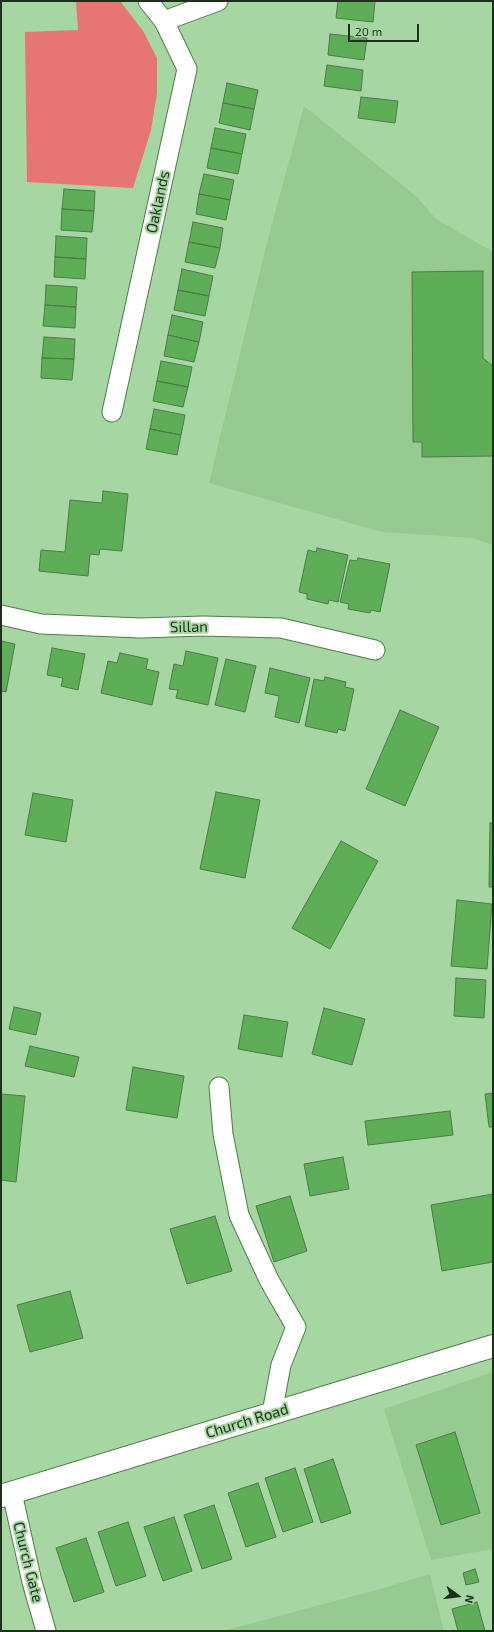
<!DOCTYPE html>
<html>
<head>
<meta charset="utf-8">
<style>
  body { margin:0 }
  #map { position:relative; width:494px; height:1632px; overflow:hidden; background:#a6d6a1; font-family:"Exo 2",sans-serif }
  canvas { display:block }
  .frame { position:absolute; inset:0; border:2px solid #1d301c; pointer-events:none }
  .north { position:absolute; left:438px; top:1576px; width:40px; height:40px; -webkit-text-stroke:3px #a6d6a1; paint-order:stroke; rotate:105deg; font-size:11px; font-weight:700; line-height:16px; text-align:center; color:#1d301c }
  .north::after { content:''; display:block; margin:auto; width:14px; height:18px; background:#1d301c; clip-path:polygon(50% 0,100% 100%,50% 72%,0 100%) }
  .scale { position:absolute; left:348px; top:24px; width:71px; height:18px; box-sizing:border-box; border:2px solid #1d301c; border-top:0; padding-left:5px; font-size:12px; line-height:14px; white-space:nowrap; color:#1d301c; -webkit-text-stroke:3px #a6d6a1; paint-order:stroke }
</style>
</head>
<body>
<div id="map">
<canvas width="494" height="1632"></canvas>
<div class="frame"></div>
<div class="north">N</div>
<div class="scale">20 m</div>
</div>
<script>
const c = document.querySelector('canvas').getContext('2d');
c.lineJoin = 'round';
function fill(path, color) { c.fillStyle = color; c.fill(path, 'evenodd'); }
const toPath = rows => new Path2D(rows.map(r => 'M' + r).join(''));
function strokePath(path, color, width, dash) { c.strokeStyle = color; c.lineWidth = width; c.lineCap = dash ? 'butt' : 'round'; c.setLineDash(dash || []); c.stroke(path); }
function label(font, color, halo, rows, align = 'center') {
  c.font = font + ' "Exo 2",sans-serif'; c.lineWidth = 4; c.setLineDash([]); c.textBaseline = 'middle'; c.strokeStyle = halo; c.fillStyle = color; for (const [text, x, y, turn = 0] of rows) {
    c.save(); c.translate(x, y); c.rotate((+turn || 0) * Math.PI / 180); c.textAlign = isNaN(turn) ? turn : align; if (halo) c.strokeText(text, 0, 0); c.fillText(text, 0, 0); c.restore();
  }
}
fill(toPath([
  [304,106,417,197,436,219,493,252,493,545,472,538,382,532,209,483,265,250],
  [493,1372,493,1549,431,1560,384,1409],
  [430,1574,444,1631,223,1631,380,1589]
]), '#96ca91');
fill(toPath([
  [76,1,120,1,143,31,157,58,157,93,151,130,133,188,27,182,25,32,78,30]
]), '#e67573');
const building = toPath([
  [338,1,375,1,373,22,336,18,338,1],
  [330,34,367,38,364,60,328,55,330,34],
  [327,65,363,70,361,91,324,86,327,65],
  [227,83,258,90,254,109,223,103,227,83],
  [361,97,398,101,395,123,358,118,361,97],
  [223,103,254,109,250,130,219,123,223,103],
  [215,128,246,134,242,154,211,148,215,128],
  [211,148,242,154,238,174,207,168,211,148],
  [204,174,234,180,230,200,199,194,204,174],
  [64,189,95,191,94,211,62,209,64,189],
  [199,194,230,200,226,220,196,214,199,194],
  [62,209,94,211,92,232,61,230,62,209],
  [193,222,223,228,220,248,189,242,193,222],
  [56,236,87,238,86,259,55,257,56,236],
  [189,242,220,248,215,268,185,262,189,242],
  [55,257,86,259,85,279,54,277,55,257],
  [182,269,213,276,209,296,178,290,182,269],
  [483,271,483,358,493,366,493,456,422,457,422,442,413,442,412,272,483,271],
  [46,285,77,287,76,307,45,305,46,285],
  [178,290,209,296,205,316,174,310,178,290],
  [45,305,76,307,75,328,43,326,45,305],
  [172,315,203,322,199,342,168,335,172,315],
  [168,335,199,342,194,362,164,356,168,335],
  [44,337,75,339,74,359,42,358,44,337],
  [42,358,74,359,72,380,41,378,42,358],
  [161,361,192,367,188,387,157,381,161,361],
  [157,381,188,387,183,407,153,401,157,381],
  [154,409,185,415,181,435,150,429,154,409],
  [150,429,181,435,177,455,146,449,150,429],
  [103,491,128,494,122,551,100,549,99,555,90,554,88,576,39,571,41,550,65,552,70,500,102,503,103,491],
  [317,548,348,555,338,602,329,600,328,604,307,599,307,594,299,592,308,550,316,552,317,548],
  [358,558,390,564,380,612,371,610,370,613,348,609,349,604,340,602,350,560,357,561,358,558],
  [1,641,15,644,6,692,1,691,1,641],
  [52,648,85,654,78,690,61,686,63,678,47,675,52,648],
  [186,651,218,658,208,705,176,698,178,690,169,689,174,664,183,666,186,651],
  [120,653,148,659,146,669,159,672,152,705,101,693,108,661,117,663,120,653],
  [226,659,256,666,245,712,215,705,226,659],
  [270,668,310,678,299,723,275,717,279,696,265,693,270,668],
  [325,677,346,682,345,687,354,689,345,731,338,729,337,733,305,726,314,679,324,681,325,677],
  [400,710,439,727,405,806,366,789,400,710],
  [216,792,260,800,245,878,200,869,216,792],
  [33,793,73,800,66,842,25,835,33,793],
  [490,823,493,823,493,887,489,887,490,823],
  [341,841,378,861,330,949,292,928,341,841],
  [457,900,492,904,487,969,451,966,457,900],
  [456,978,486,980,484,1018,454,1016,456,978],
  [14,1007,41,1013,36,1035,9,1029,14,1007],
  [324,1008,365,1019,352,1065,312,1054,324,1008],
  [244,1015,288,1022,282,1057,238,1049,244,1015],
  [30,1046,79,1057,74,1077,25,1066,30,1046],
  [133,1067,184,1076,177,1118,126,1110,133,1067],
  [493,1093,493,1127,489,1127,485,1094,493,1093],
  [1,1094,25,1096,16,1182,1,1180,1,1094],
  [450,1111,453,1135,368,1145,365,1121,450,1111],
  [343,1157,349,1189,310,1196,304,1164,343,1157],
  [493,1194,493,1262,442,1271,431,1205,493,1194],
  [290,1196,307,1251,274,1262,256,1206,290,1196],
  [215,1216,232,1271,187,1284,170,1229,215,1216],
  [70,1291,83,1338,30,1352,17,1305,70,1291],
  [455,1432,480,1513,441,1525,416,1445,455,1432],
  [333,1459,351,1513,321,1523,304,1469,333,1459],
  [295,1468,313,1522,283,1532,265,1478,295,1468],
  [258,1483,276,1537,246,1547,228,1493,258,1483],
  [214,1505,232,1559,202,1569,184,1515,214,1505],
  [174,1517,192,1571,163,1581,144,1527,174,1517],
  [128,1522,146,1576,116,1586,98,1532,128,1522],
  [86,1538,104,1592,74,1602,56,1548,86,1538],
  [475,1569,479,1582,466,1585,463,1573,475,1569],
  [477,1602,485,1631,458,1631,452,1609,477,1602]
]);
fill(building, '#5eae57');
strokePath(building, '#4e7a4a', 1);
const street = toPath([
  [164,21,218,1],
  [112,412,187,69,164,21,148,1],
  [1,615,41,624,141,628,203,626,281,628,375,650],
  [219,1087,223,1134,239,1215,269,1280,296,1327,281,1365,272,1413],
  [12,1493,32,1582,46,1631]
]);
const secondary = toPath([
  [1,1496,493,1346]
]);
strokePath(street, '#507c4c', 21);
strokePath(secondary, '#507c4c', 24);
strokePath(street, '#fff', 19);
strokePath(secondary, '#fff', 22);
label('15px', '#1d301c', '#a6d6a1', [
  ["Oaklands",158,202,-78],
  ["Sillan",189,627,-1],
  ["Church Road",247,1421,-17],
  ["Church Gate",28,1562,76]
]);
</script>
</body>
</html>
